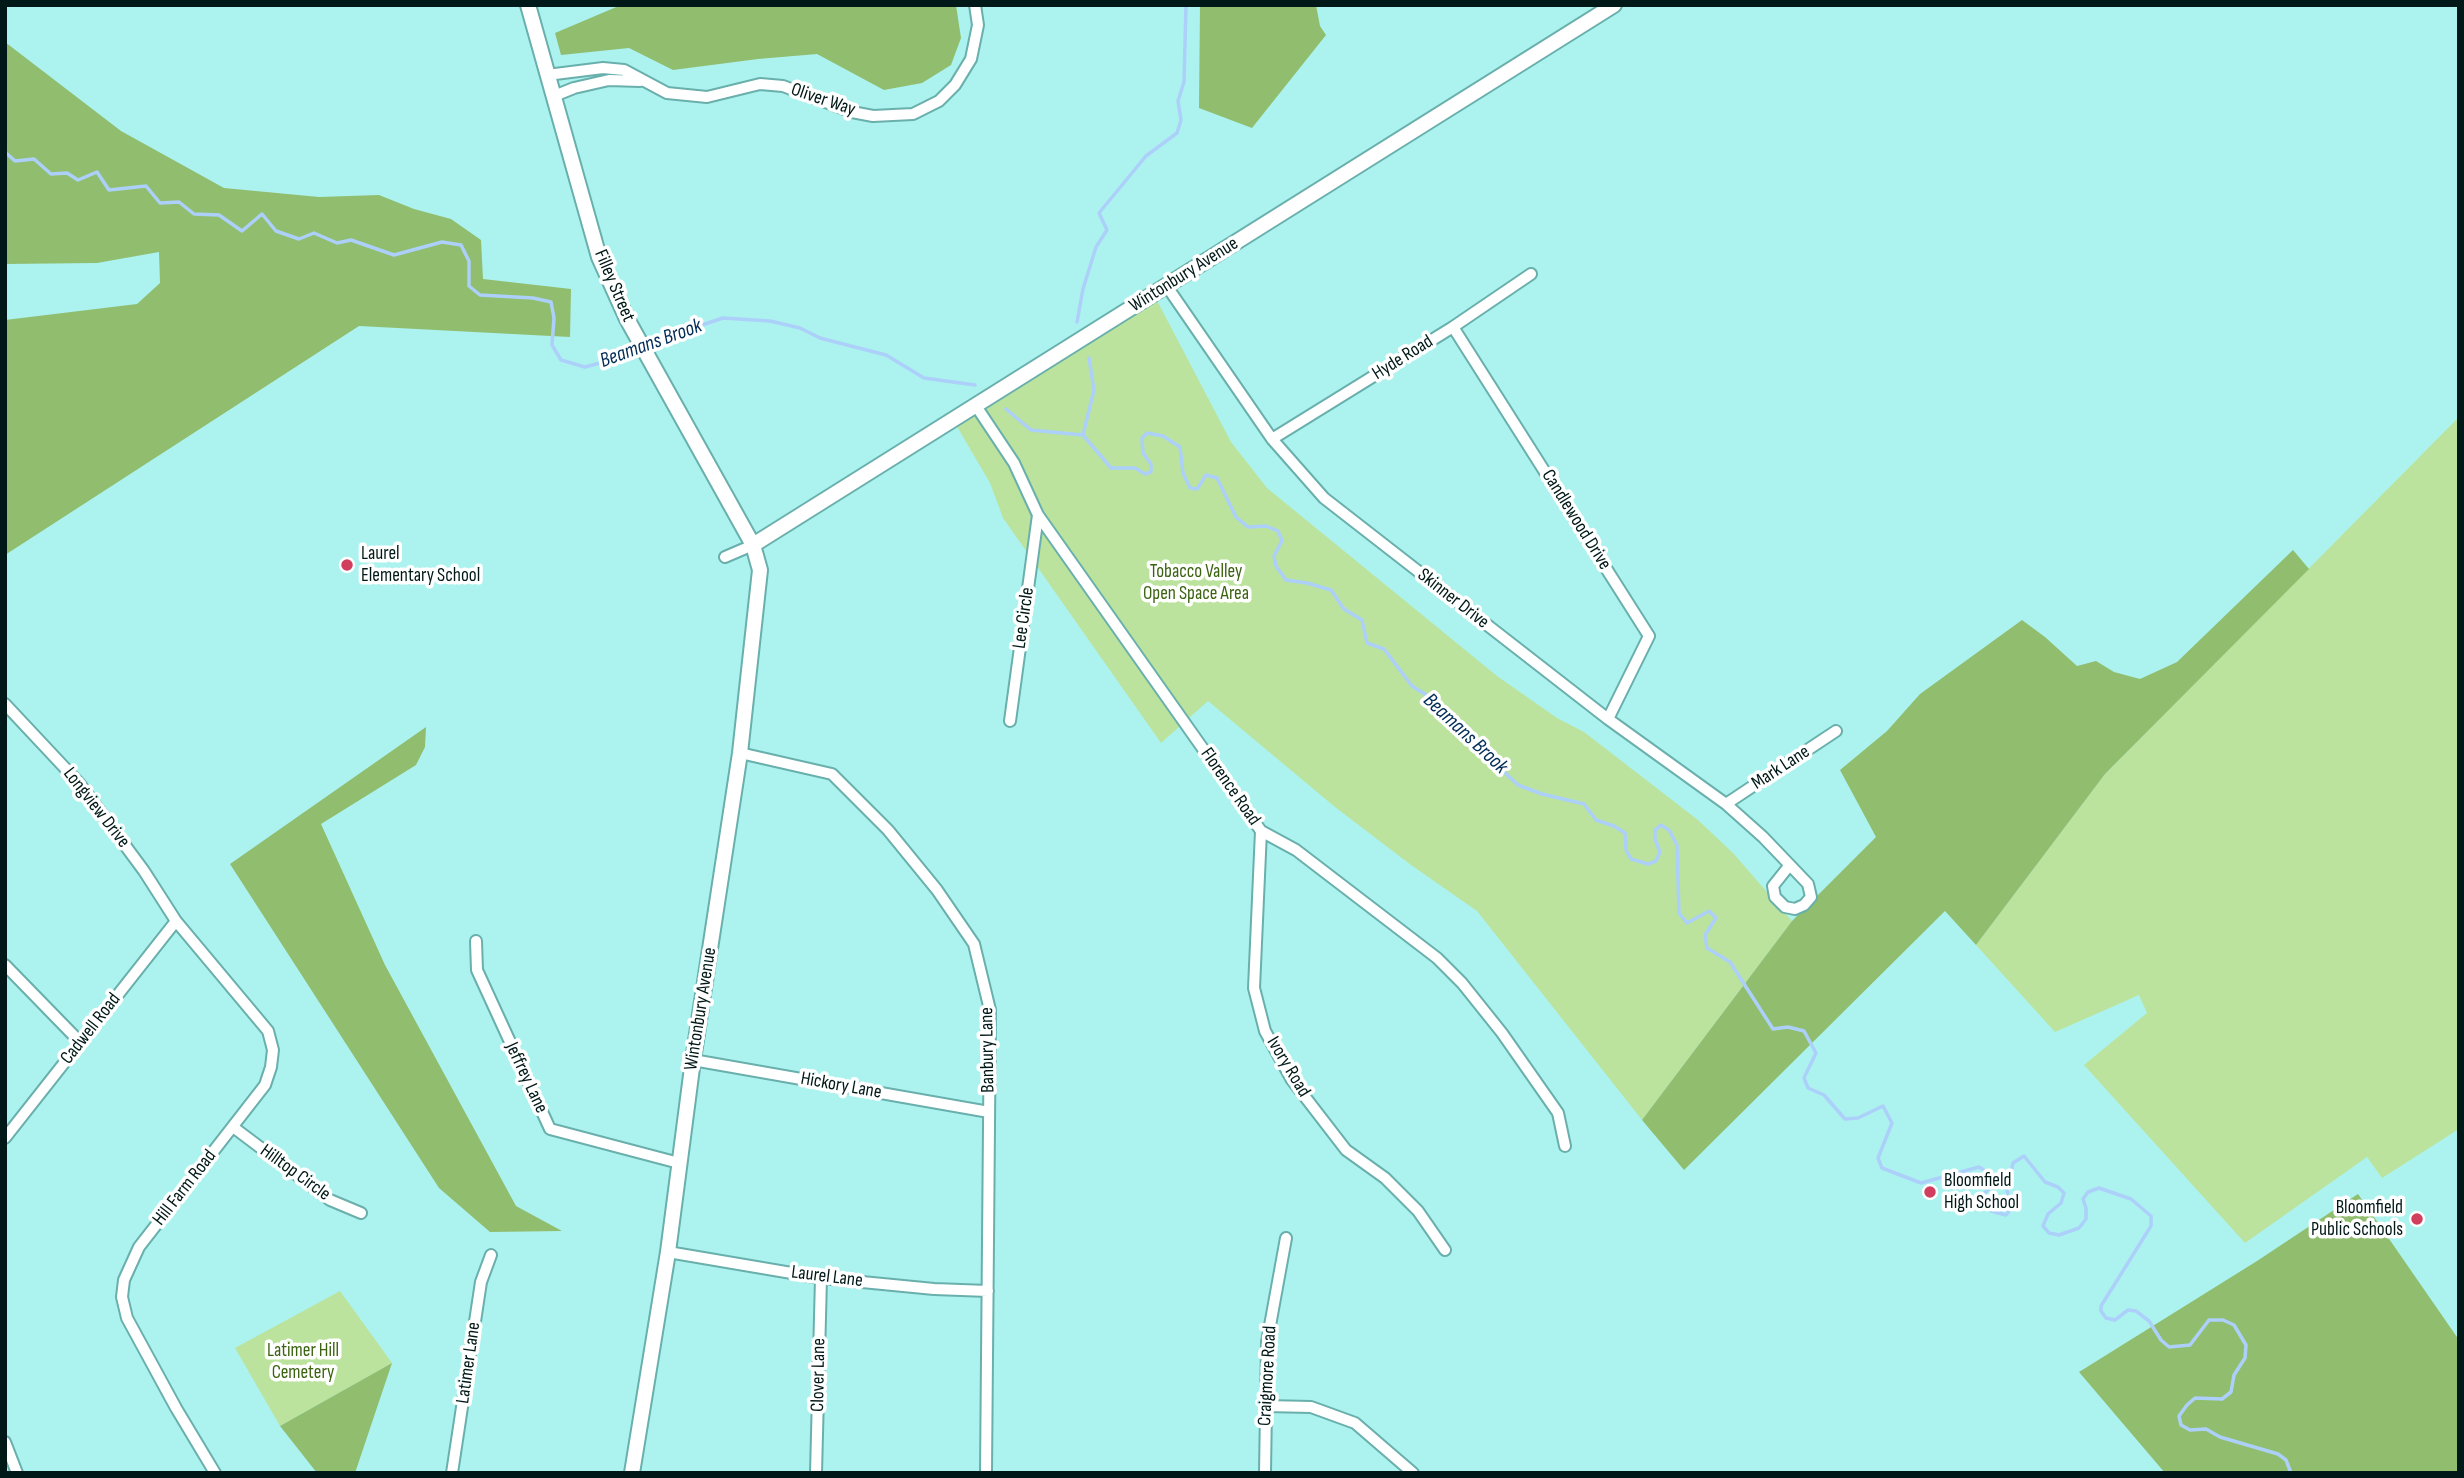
<!DOCTYPE html>
<html>
<head>
<meta charset="utf-8">
<style>
  body { margin:0 }
  #map { position:relative; width:2464px; height:1478px; overflow:hidden; background:#acf3f0; font-family:"Sofia Sans Condensed",sans-serif }
  canvas { display:block }
  .frame { position:absolute; inset:0; border:7px solid #001817; pointer-events:none }
</style>
</head>
<body>
<div id="map">
<canvas width="2464" height="1478"></canvas>
<div class="frame"></div>
</div>
<script>
const c = document.querySelector('canvas').getContext('2d');
c.lineJoin = 'round';
function fill(path, color) { c.fillStyle = color; c.fill(path, 'evenodd'); }
const toPath = rows => new Path2D(rows.map(r => 'M' + r).join(''));
function strokePath(path, color, width, dash) { c.strokeStyle = color; c.lineWidth = width; c.lineCap = dash ? 'butt' : 'round'; c.setLineDash(dash || []); c.stroke(path); }
function label(font, color, halo, rows, align = 'center') {
  c.font = font + ' "Sofia Sans Condensed",sans-serif'; c.lineWidth = 7; c.setLineDash([]); c.textBaseline = 'middle'; c.strokeStyle = halo; c.fillStyle = color; for (const [text, x, y, turn = 0] of rows) {
    c.save(); c.translate(x, y); c.rotate((+turn || 0) * Math.PI / 180); c.textAlign = isNaN(turn) ? turn : align; if (halo) c.strokeText(text, 0, 0); c.fillText(text, 0, 0); c.restore();
  }
}
fill(toPath([
  [1152,291,1231,442,1267,488,1497,676,1557,718,1584,732,1698,820,1734,854,1792,921,1642,1120,1477,911,1411,865,1335,807,1208,701,1161,743,1003,518,990,483,949,413],
  [2459,417,2459,1129,2382,1178,2367,1157,2245,1243,2084,1065,2147,1013,2139,995,2055,1032,1976,945,2105,774],
  [340,1291,392,1363,280,1426,235,1348]
]), '#bbe39d');
fill(toPath([
  [621,5,956,5,961,38,951,65,922,83,884,90,817,54,758,59,673,70,629,48,561,55,555,33],
  [1200,5,1316,5,1320,26,1326,35,1252,128,1199,108],
  [5,42,121,131,224,188,319,197,379,195,414,209,451,219,481,240,483,279,571,289,570,337,359,326,5,555,5,320,137,304,160,283,159,252,97,263,5,264],
  [2293,550,2309,569,2105,774,1976,945,1945,911,1684,1170,1642,1120,1792,921,1876,837,1840,770,1887,731,1920,694,2022,620,2045,637,2077,666,2096,661,2114,672,2140,679,2177,662],
  [426,727,425,747,416,765,321,824,385,965,516,1206,562,1231,490,1232,439,1188,230,864],
  [2358,1194,2459,1340,2459,1473,2165,1473,2079,1372,2257,1261],
  [392,1363,355,1473,317,1473,280,1426]
]), '#91bd6e');
strokePath(toPath([
  [5,152,15,161,34,159,51,174,67,173,78,180,97,172,109,190,146,186,160,203,179,202,194,214,219,215,242,231,262,214,276,231,299,239,314,233,337,243,351,240,394,255,442,242,461,245,469,261,469,286,480,295,533,298,551,302,554,318,552,345,561,360,585,367,630,355,639,350],
  [1077,322,1083,289,1096,247,1107,230,1099,213,1146,156,1177,133,1181,120,1178,101,1184,82,1186,5],
  [645,346,654,341,723,318,770,321,800,328,820,338,886,355,924,378,975,385],
  [1006,409,1031,430,1083,435,1111,468,1135,468,1145,474,1151,472,1151,464,1143,453,1142,438,1147,433,1163,436,1180,447,1183,473,1190,488,1197,489,1206,475,1217,478,1236,517,1248,527,1266,526,1278,531,1282,541,1274,556,1276,566,1286,580,1307,583,1331,590,1344,609,1362,620,1367,643,1384,649,1412,686,1428,696,1454,719,1487,756,1518,785,1542,794,1584,804,1596,820,1614,826,1625,833,1626,850,1631,859,1648,864,1656,861,1660,852,1655,839,1655,830,1661,825,1669,830,1677,845,1679,913,1687,923,1709,911,1716,918,1705,935,1707,948,1730,962,1773,1029,1788,1027,1804,1031,1816,1053,1804,1078,1808,1088,1824,1095,1845,1119,1858,1118,1883,1106,1892,1123,1878,1158,1882,1168,1921,1183,1979,1167,1990,1174,1991,1186,1984,1194,1984,1203,1991,1211,2006,1215,2011,1209,2007,1190,2013,1163,2024,1156,2045,1182,2058,1187,2064,1193,2061,1203,2048,1214,2043,1226,2049,1233,2059,1235,2079,1228,2086,1219,2086,1208,2083,1199,2088,1192,2099,1188,2131,1199,2151,1216,2151,1226,2101,1306,2101,1311,2106,1318,2115,1320,2128,1310,2136,1311,2149,1321,2161,1340,2169,1347,2190,1345,2209,1320,2223,1320,2234,1325,2246,1345,2245,1358,2234,1375,2231,1392,2222,1399,2195,1398,2187,1405,2179,1416,2181,1425,2190,1430,2206,1429,2220,1437,2278,1454,2286,1460,2291,1473],
  [1083,435,1094,390,1089,358]
]), '#acd0f9', 3.5);
const minor = toPath([
  [547,75,603,68,624,70,667,93,707,97,760,84,783,86,852,112,873,116,913,114,939,101,955,85,971,59,978,25,975,5],
  [554,96,574,88,609,80,640,81],
  [1166,285,1272,439,1324,498,1608,719,1726,804,1763,837,1808,884,1811,897,1804,905,1795,909,1785,907,1775,897,1773,886,1789,866],
  [1453,327,1649,636,1608,719],
  [976,406,1014,463,1038,515,1261,831,1296,850,1437,958,1462,983,1502,1033,1558,1113,1565,1146],
  [1272,439,1453,327,1531,274],
  [725,557,753,545],
  [5,704,79,783,144,871,176,921,268,1031,273,1050,271,1067,265,1085,139,1247,124,1280,122,1297,127,1318,176,1408,215,1473],
  [1010,721,1038,515],
  [740,753,832,774,888,830,937,890,974,944,990,1010,986,1473],
  [1726,804,1836,731],
  [1261,831,1254,988,1265,1031,1292,1080,1346,1150,1385,1178,1418,1211,1445,1250],
  [476,941,477,970,550,1129,679,1163],
  [5,965,80,1042],
  [693,1060,989,1112],
  [233,1127,330,1200,361,1213],
  [5,1138,176,921],
  [668,1252,821,1278,934,1289,988,1291],
  [1266,1406,1311,1407,1355,1423,1413,1473],
  [5,1442,17,1473],
  [452,1473,481,1282,491,1255],
  [816,1473,821,1278],
  [1265,1473,1267,1342,1286,1238]
]);
const tertiary = toPath([
  [528,5,599,257,627,319,753,545,760,570,740,753,693,1060,668,1252,632,1473],
  [753,545,1614,5]
]);
strokePath(minor, '#69afac', 14);
strokePath(tertiary, '#69afac', 18);
strokePath(minor, '#fff', 10);
strokePath(tertiary, '#fff', 14);
for (const [x, y, r, color] of [
  [347,565,7,"#d0405e"],
  [1930,1192,7,"#d0405e"],
  [2417,1219,7,"#d0405e"]
]) { const dot = new Path2D(); dot.arc(x, y, r, 0, 2 * Math.PI); c.fillStyle = color; c.fill(dot); strokePath(dot, '#fff', 2.5); }
label('19px', '#001817', '#fff', [
  ["Oliver Way",823,100,19],
  ["Wintonbury Avenue",1184,275,-32],
  ["Filley Street",614,286,67],
  ["Hyde Road",1403,358,-32],
  ["Candlewood Drive",1576,520,58],
  ["Skinner Drive",1453,599,38],
  ["Lee Circle",1024,618,-82],
  ["Mark Lane",1781,768,-33],
  ["Florence Road",1230,787,55],
  ["Longview Drive",96,808,52],
  ["Wintonbury Avenue",701,1009,-81],
  ["Cadwell Road",91,1029,-52],
  ["Banbury Lane",988,1050,-91],
  ["Ivory Road",1288,1067,59],
  ["Jeffrey Lane",526,1078,65],
  ["Hickory Lane",841,1086,10],
  ["Hilltop Circle",295,1173,36],
  ["Hill Farm Road",185,1188,-52],
  ["Laurel Lane",827,1277,7],
  ["Latimer Lane",469,1363,-82],
  ["Clover Lane",819,1375,-89],
  ["Craigmore Road",1268,1376,-87]
]);
label('19px', '#001817', '#fff', [
  ["Laurel",361,554],
  ["Elementary School",361,576],
  ["Bloomfield",1944,1181],
  ["High School",1944,1203],
  ["Bloomfield",2403,1208,"right"],
  ["Public Schools",2403,1230,"right"]
], 'left');
label('19px', '#3c6311', '#fff', [
  ["Tobacco Valley",1196,572],
  ["Open Space Area",1196,594],
  ["Latimer Hill",303,1351],
  ["Cemetery",303,1373]
]);
label('italic 21px', '#002c56', '#fff', [
  ["Beamans Brook",651,344,-20],
  ["Beamans Brook",1465,734,43]
]);
</script>
</body>
</html>
